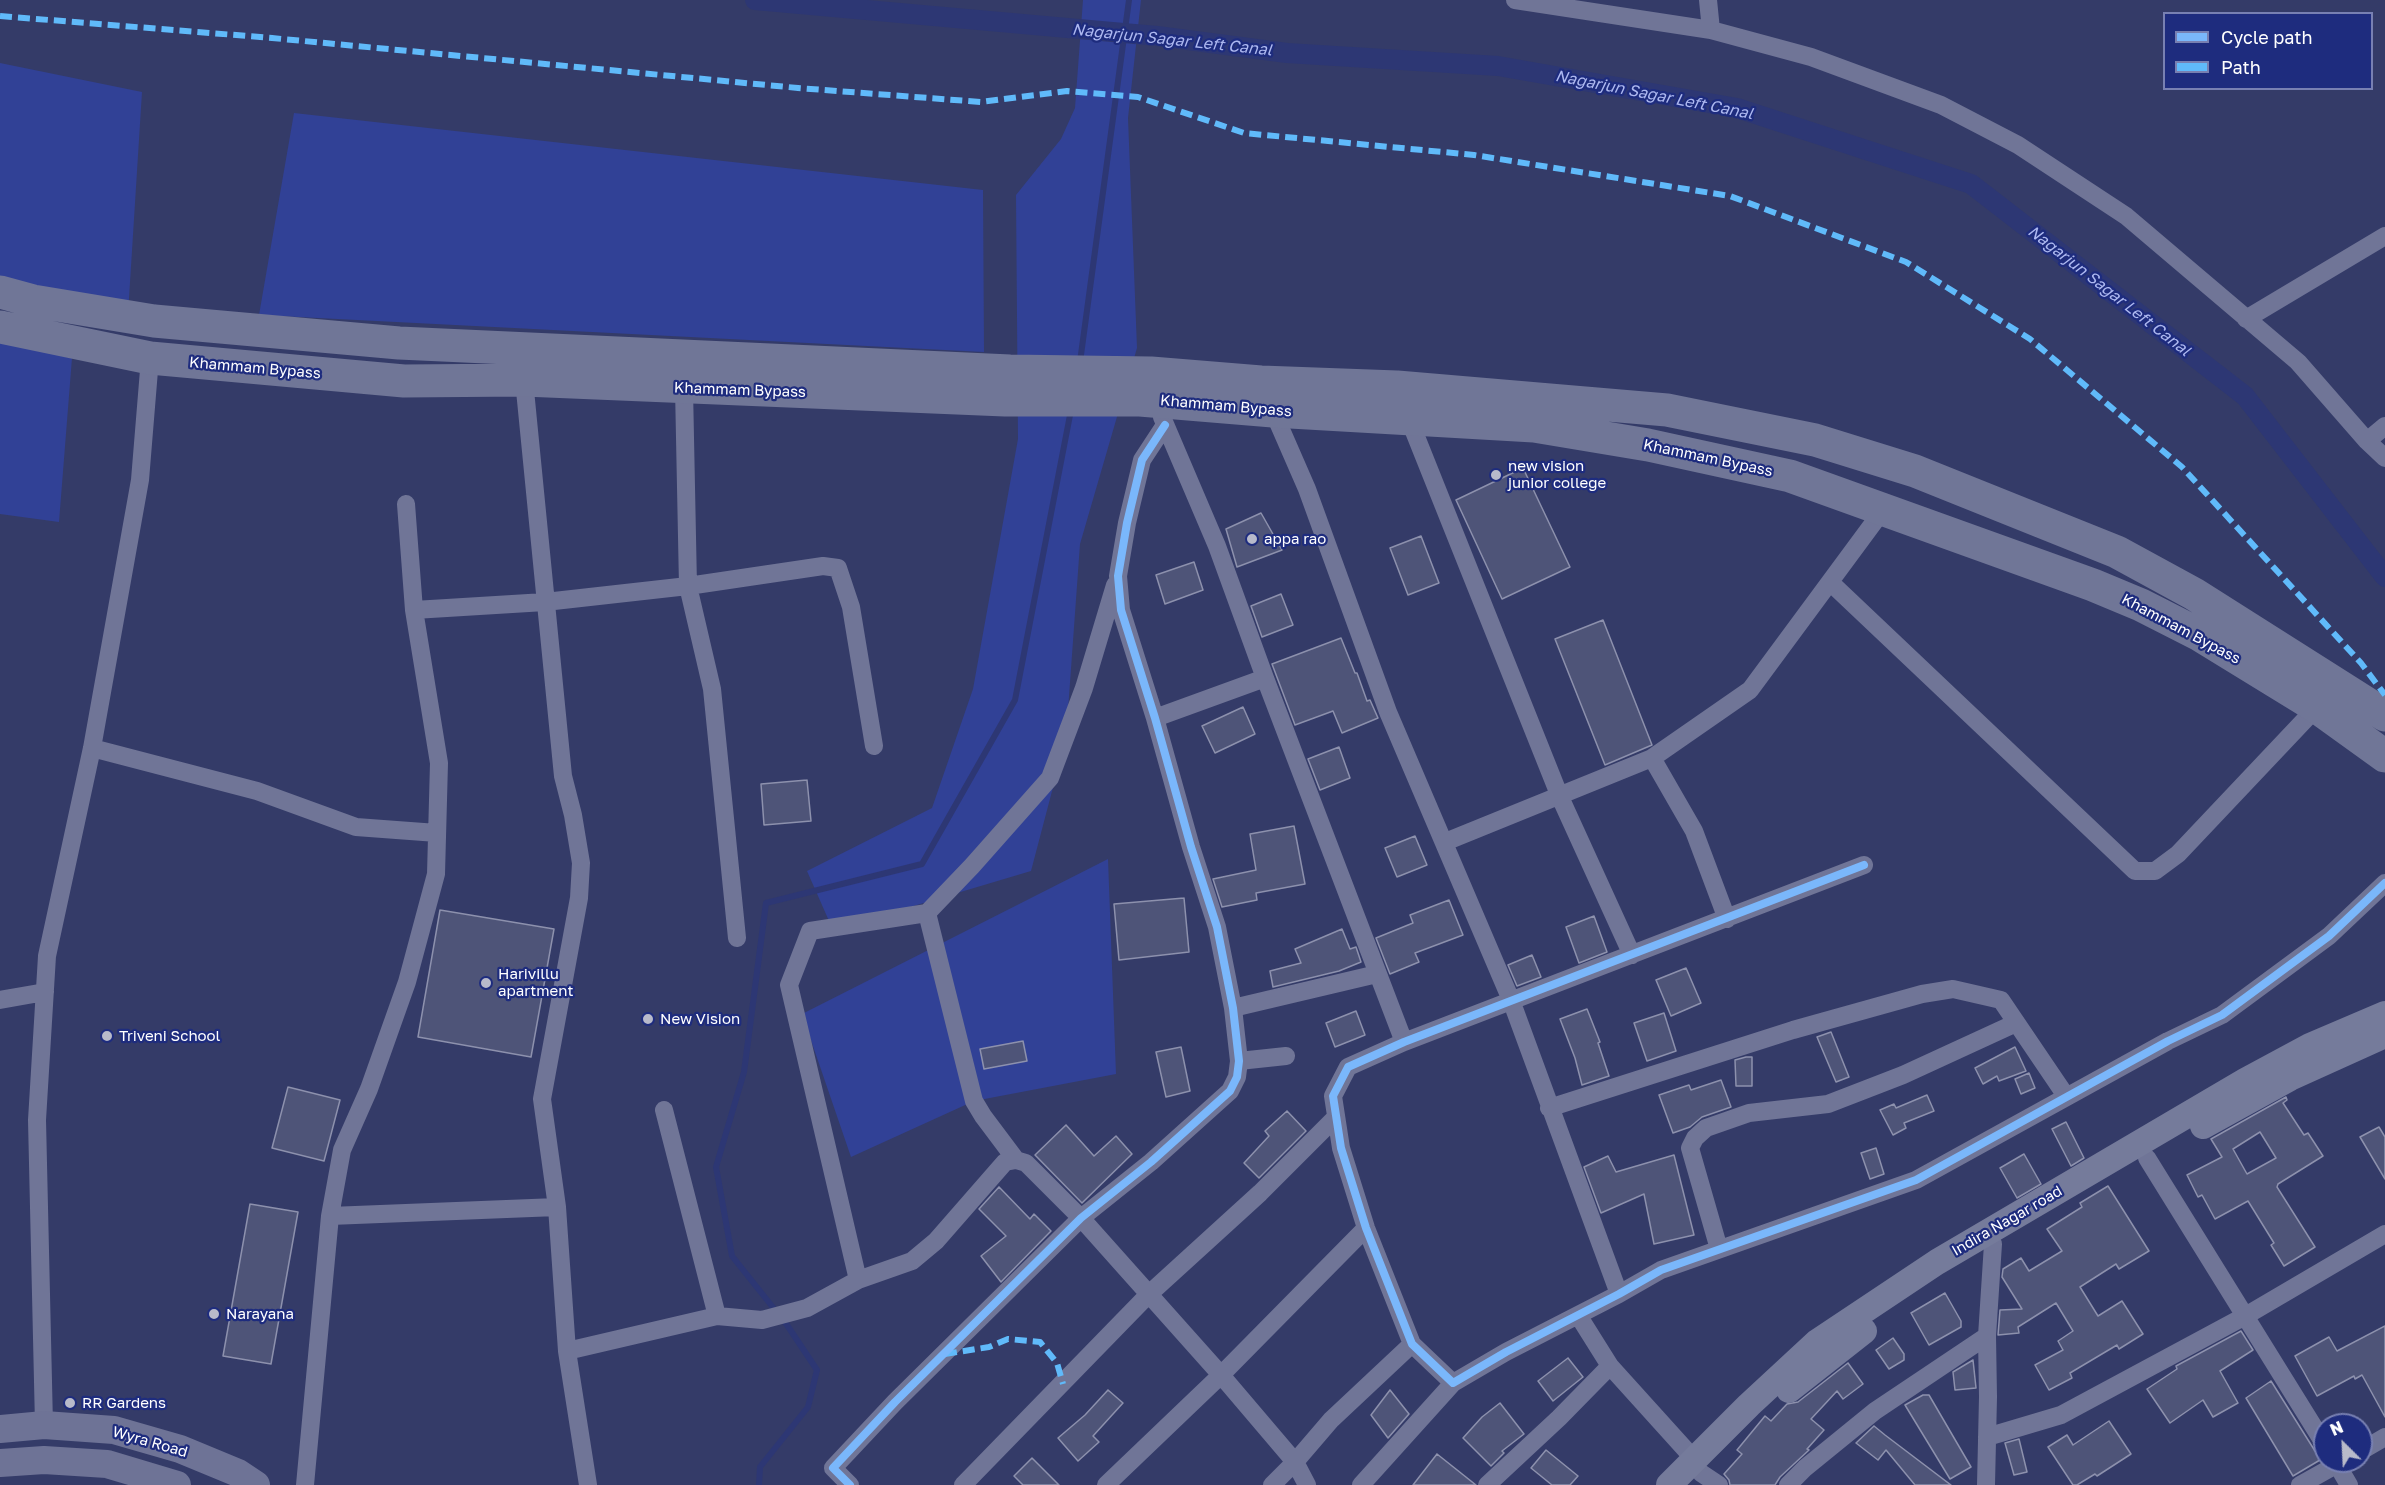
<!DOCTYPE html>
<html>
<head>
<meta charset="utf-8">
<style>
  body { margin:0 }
  #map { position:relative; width:2385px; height:1485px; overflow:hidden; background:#343b68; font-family:"Golos Text",sans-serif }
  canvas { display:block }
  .legend { position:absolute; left:2163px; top:12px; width:210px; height:78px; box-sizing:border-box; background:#1e2c7e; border:2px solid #7880b2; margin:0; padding:8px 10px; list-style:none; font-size:18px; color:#fff }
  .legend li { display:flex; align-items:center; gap:12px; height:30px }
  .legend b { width:30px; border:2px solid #7880b2 }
  .north { position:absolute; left:2313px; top:1413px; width:60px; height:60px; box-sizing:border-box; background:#1e2c7e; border:2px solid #7880b2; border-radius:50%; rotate:336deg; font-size:16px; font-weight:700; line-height:24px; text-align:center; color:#fff }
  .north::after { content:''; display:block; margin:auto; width:21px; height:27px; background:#b8baca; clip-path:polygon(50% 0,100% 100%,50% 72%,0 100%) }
</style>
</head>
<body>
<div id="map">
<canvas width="2385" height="1485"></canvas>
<ul class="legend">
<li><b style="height:8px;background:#7ab7fb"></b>Cycle path</li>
<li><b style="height:8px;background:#60bafa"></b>Path</li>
</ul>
<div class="north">N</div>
</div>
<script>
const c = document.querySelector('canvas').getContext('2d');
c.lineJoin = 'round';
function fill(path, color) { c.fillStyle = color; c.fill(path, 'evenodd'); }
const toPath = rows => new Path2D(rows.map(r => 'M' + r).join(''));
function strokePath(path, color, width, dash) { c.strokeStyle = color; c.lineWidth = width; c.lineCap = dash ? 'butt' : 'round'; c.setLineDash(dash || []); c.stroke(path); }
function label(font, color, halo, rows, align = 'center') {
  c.font = font + ' "Golos Text",sans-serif'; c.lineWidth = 4.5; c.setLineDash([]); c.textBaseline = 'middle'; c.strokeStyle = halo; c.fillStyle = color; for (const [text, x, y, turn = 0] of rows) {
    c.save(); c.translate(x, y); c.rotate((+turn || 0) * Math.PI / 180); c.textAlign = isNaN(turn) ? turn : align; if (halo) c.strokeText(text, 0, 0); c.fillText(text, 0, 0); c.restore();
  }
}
fill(toPath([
  [1083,0,1141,0,1128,118,1137,348,1080,544,1066,738,1031,871,833,930,807,871,932,808,973,689,1018,439,1016,195,1061,139,1075,108],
  [0,63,142,92,128,314,0,279],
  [294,113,983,190,984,352,259,315],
  [0,339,72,358,59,522,0,514],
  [1108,859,1116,1074,974,1101,851,1157,802,1014]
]), '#314196');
strokePath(toPath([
  [1080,362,1129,0],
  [759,1485,760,1467,808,1407,817,1370,787,1325,732,1256,716,1167,744,1072,766,903,922,864,1015,700,1071,410]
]), '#2d3774', 6);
strokePath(toPath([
  [755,0,1157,36,1287,53,1498,66,1737,108,1971,184,2245,396,2385,577]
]), '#2d3774', 20);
const building = toPath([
  [1523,468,1570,567,1502,599,1456,500,1523,468],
  [1261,513,1282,550,1237,567,1226,529,1261,513],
  [1421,536,1439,583,1408,595,1390,548,1421,536],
  [1194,562,1203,590,1165,604,1156,575,1194,562],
  [1281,594,1293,625,1262,637,1251,606,1281,594],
  [1603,620,1652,745,1605,765,1555,639,1603,620],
  [1341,638,1355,673,1357,673,1367,701,1370,700,1378,718,1342,733,1333,711,1295,725,1272,664,1341,638],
  [1243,707,1255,734,1215,753,1202,726,1243,707],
  [1339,747,1350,778,1320,790,1308,759,1339,747],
  [807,780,811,821,764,825,761,784,807,780],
  [1294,826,1305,884,1256,893,1257,900,1222,907,1213,879,1256,870,1250,834,1294,826],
  [1415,836,1427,865,1397,877,1385,848,1415,836],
  [1184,898,1189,952,1119,960,1114,904,1184,898],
  [1449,900,1463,935,1415,953,1419,962,1390,974,1376,938,1413,923,1410,915,1449,900],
  [440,910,554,929,531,1057,418,1037,440,910],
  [1594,916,1607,952,1579,963,1566,927,1594,916],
  [1342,929,1350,949,1356,947,1361,962,1339,971,1273,987,1270,971,1301,963,1295,949,1342,929],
  [1532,955,1541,977,1517,986,1508,965,1532,955],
  [1686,968,1701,1003,1671,1016,1656,980,1686,968],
  [1587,1009,1600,1042,1598,1043,1609,1076,1582,1085,1575,1058,1560,1019,1587,1009],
  [1356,1011,1365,1035,1335,1047,1326,1023,1356,1011],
  [1664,1013,1676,1051,1647,1061,1634,1023,1664,1013],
  [1831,1032,1849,1077,1836,1082,1817,1037,1831,1032],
  [1023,1041,1027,1061,984,1069,980,1049,1023,1041],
  [1181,1047,1190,1091,1166,1097,1156,1052,1181,1047],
  [2015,1047,2026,1071,1999,1081,1997,1076,1983,1084,1975,1068,2015,1047],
  [1746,1057,1752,1057,1752,1086,1736,1086,1735,1060,1746,1057],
  [2029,1073,2035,1088,2021,1094,2015,1079,2029,1073],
  [1721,1080,1731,1107,1702,1117,1690,1127,1673,1133,1659,1095,1689,1085,1691,1090,1721,1080],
  [288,1087,340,1100,324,1161,272,1148,288,1087],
  [1927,1095,1934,1111,1904,1123,1906,1128,1893,1135,1880,1110,1894,1104,1896,1108,1927,1095],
  [2286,1097,2287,1100,2283,1103,2304,1135,2308,1133,2323,1156,2278,1184,2277,1187,2315,1247,2284,1266,2271,1245,2274,1243,2248,1201,2215,1219,2202,1195,2198,1197,2187,1175,2222,1157,2211,1139,2286,1097],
  [2260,1132,2276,1158,2247,1174,2233,1149,2260,1132],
  [1287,1111,1306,1131,1259,1178,1244,1163,1269,1136,1265,1131,1287,1111],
  [2066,1122,2084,1158,2071,1166,2052,1129,2066,1122],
  [1066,1125,1094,1156,1116,1136,1132,1154,1082,1203,1035,1155,1066,1125],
  [2379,1127,2385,1137,2385,1179,2360,1137,2379,1127],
  [1876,1148,1884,1174,1870,1179,1861,1153,1876,1148],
  [2024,1154,2041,1184,2017,1198,2000,1168,2024,1154],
  [1674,1155,1694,1235,1654,1244,1644,1194,1601,1213,1584,1167,1608,1156,1616,1172,1674,1155],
  [2108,1186,2149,1251,2119,1269,2116,1264,2080,1287,2098,1316,2122,1301,2143,1334,2119,1349,2117,1345,2070,1373,2072,1378,2049,1390,2035,1365,2063,1350,2058,1341,2073,1331,2056,1303,2018,1327,2019,1333,1998,1335,2000,1310,2022,1309,2002,1277,2003,1269,2021,1258,2029,1271,2062,1251,2047,1229,2082,1207,2080,1203,2108,1186],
  [999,1187,1030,1219,1034,1214,1051,1231,1001,1282,981,1256,1006,1236,979,1209,999,1187],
  [250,1204,298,1212,271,1364,223,1356,250,1204],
  [1945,1293,1961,1321,1961,1327,1929,1345,1911,1313,1945,1293],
  [2385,1326,2385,1417,2362,1375,2355,1379,2354,1376,2317,1396,2295,1356,2329,1337,2337,1351,2385,1326],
  [2241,1331,2253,1350,2220,1371,2238,1403,2213,1417,2203,1400,2170,1423,2147,1389,2177,1369,2176,1366,2241,1331],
  [1893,1338,1904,1354,1904,1360,1889,1369,1876,1350,1893,1338],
  [1568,1358,1583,1377,1553,1401,1538,1381,1568,1358],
  [1973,1360,1976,1388,1955,1390,1953,1372,1973,1360],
  [1848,1363,1863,1384,1843,1399,1837,1391,1811,1419,1824,1430,1807,1449,1809,1450,1780,1477,1775,1485,1730,1485,1729,1480,1724,1474,1742,1454,1737,1450,1765,1416,1771,1421,1787,1404,1798,1402,1848,1363],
  [2271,1381,2315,1451,2325,1457,2293,1476,2246,1398,2271,1381],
  [1108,1390,1123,1403,1093,1436,1099,1442,1078,1461,1058,1438,1085,1415,1108,1390],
  [1390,1390,1409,1414,1388,1438,1371,1415,1390,1390],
  [1923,1395,1929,1395,1971,1467,1950,1479,1905,1405,1923,1395],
  [1500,1403,1524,1434,1502,1451,1504,1453,1491,1466,1463,1438,1482,1417,1500,1403],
  [2109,1421,2131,1454,2097,1476,2095,1474,2077,1485,2073,1485,2048,1447,2067,1435,2073,1445,2109,1421],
  [1874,1426,1885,1435,1951,1485,1915,1485,1886,1450,1878,1460,1856,1443,1874,1426],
  [2019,1439,2027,1472,2014,1475,2005,1443,2019,1439],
  [1546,1450,1578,1476,1570,1485,1552,1485,1531,1468,1546,1450],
  [1437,1454,1476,1485,1413,1485,1437,1454],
  [1032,1458,1059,1485,1023,1485,1014,1476,1032,1458]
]);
fill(building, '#4e5478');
strokePath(building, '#8d91ad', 1.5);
strokePath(toPath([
  [1515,0,1711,30,1811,57,1941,105,2018,145,2126,216,2298,362,2367,441,2385,458],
  [1708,0,1711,30],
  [2246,319,2385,236],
  [524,380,563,776,573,815,581,863,579,898,542,1099,557,1207,567,1351,588,1485],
  [1273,411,1307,489,1388,712,1511,1000,1619,1294],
  [1162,417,1217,546,1265,678,1404,1042],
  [1409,419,1560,797,1632,955],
  [2367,441,2385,426],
  [1830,582,2135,871,2155,871,2178,854,2317,707],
  [414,610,545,602,688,586,684,388],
  [1155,718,1265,678],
  [92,748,257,791,356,827,437,833],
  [1445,842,1652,758],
  [1864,865,1404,1042,1348,1067,1333,1096,1341,1148,1366,1228,1412,1344,1453,1383,1506,1352,1619,1294,1661,1270,1916,1180,2168,1041,2222,1015,2329,936,2385,883],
  [927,913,974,1101,983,1116,1016,1160],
  [1727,919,1694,831,1652,758,1750,690,1883,510],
  [737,938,712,689,688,586,823,566,838,568,851,607,874,746],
  [0,1000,45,992],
  [1233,1008,1377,974],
  [1239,1061,1286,1056],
  [1549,1108,1793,1030,1922,994,1953,989,2001,1000,2066,1096],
  [664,1110,717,1316],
  [2147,1158,2325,1445],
  [330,1216,557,1207],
  [1719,1249,1690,1148,1695,1138,1706,1128,1749,1113,1828,1104,1903,1075,2016,1023],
  [858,1280,789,985,810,931,927,913,972,866,1050,778,1084,688,1115,585],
  [1578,1315,1610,1366,1694,1459],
  [567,1351,717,1316,762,1320,807,1308,858,1280,912,1261,936,1241,1005,1162,1016,1160,1026,1163,1081,1218,1221,1375,1295,1462,1307,1485],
  [44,1425,37,1120,47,956,92,748,140,480,150,358],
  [1987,1437,2061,1415,2247,1315,2385,1234],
  [2361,1451,2385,1437],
  [2335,1461,2349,1485],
  [1701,1473,1719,1485],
  [305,1485,330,1216,342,1150,369,1089,407,982,436,874,439,763,414,610,406,504],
  [850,1485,833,1468,895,1402,1081,1218,1151,1162,1230,1091,1237,1077,1239,1061,1233,1008,1217,927,1191,847,1155,718,1121,610,1118,576,1127,523,1142,460,1165,425],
  [963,1485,1148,1295,1260,1193,1336,1117],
  [1106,1485,1221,1375,1366,1228],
  [1272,1485,1295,1462,1331,1420,1412,1344],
  [1361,1485,1453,1383],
  [1487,1485,1559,1418,1610,1366],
  [1788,1485,1805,1468,1875,1411,1987,1336],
  [1986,1485,1988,1397,1987,1336,1993,1244],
  [2300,1485,2343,1461]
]), '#707597', 18);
strokePath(toPath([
  [2203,1126,2290,1078,2385,1035],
  [1789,1390,1864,1331],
  [1669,1485,1749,1405,1817,1342,1937,1262,2245,1081,2310,1046,2385,1014]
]), '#757b9b', 26);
strokePath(toPath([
  [0,1429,44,1425,114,1430,180,1449,238,1473,256,1485],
  [0,1463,44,1460,107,1464,177,1485]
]), '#6e7396', 28);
strokePath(toPath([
  [0,292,33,301,154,321,399,343,1010,371,1151,373,1261,382,1397,387,1667,410,1815,440,1915,471,2117,552,2194,594,2385,715],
  [0,327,150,358,404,381,524,380,1005,400,1140,400,1273,411,1534,426,1648,445,1790,476,2093,585,2141,605,2198,634,2317,707,2385,756]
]), '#707697', 33);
strokePath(toPath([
  [0,16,272,38,798,88,981,102,1067,91,1138,97,1244,133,1474,155,1730,196,1906,262,2030,339,2182,467,2361,663,2385,695],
  [945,1354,989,1347,1008,1339,1040,1342,1057,1363,1063,1384]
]), '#60bafa', 6, [12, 6]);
strokePath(toPath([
  [1864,865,1404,1042,1348,1067,1333,1096,1341,1148,1366,1228,1412,1344,1453,1383,1506,1352,1619,1294,1661,1270,1916,1180,2168,1041,2222,1015,2329,936,2385,883],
  [850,1485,833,1468,895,1402,1081,1218,1151,1162,1230,1091,1237,1077,1239,1061,1233,1008,1217,927,1191,847,1155,718,1121,610,1118,576,1127,523,1142,460,1165,425]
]), '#7ab7fb', 8);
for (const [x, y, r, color] of [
  [1496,475,6,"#b8baca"],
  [1252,539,6,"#b8baca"],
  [486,983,6,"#b8baca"],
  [648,1019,6,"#b8baca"],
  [107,1036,6,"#b8baca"],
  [214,1314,6,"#b8baca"],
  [70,1403,6,"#b8baca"]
]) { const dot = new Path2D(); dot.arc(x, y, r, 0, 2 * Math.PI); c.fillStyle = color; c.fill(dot); strokePath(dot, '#1e2c7e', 2); }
label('15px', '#fff', '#1e2c7e', [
  ["Khammam Bypass",255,368,5],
  ["Khammam Bypass",740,390,2],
  ["Khammam Bypass",1226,406,5],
  ["Khammam Bypass",1708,458,12],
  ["Khammam Bypass",2181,629,28],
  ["Indira Nagar road",2007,1221,-30],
  ["Wyra Road",150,1442,16]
]);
label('15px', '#fff', '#1e2c7e', [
  ["new vision",1508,466],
  ["junior college",1508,483],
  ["appa rao",1264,539],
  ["Harivillu",498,974],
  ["apartment",498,991],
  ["New Vision",660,1019],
  ["Triveni School",119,1036],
  ["Narayana",226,1314],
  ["RR Gardens",82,1403]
], 'left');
label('italic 16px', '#adb8f0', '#1e2c7e', [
  ["Nagarjun Sagar Left Canal",1172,40,6],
  ["Nagarjun Sagar Left Canal",1654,95,11],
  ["Nagarjun Sagar Left Canal",2109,291,38]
]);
</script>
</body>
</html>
